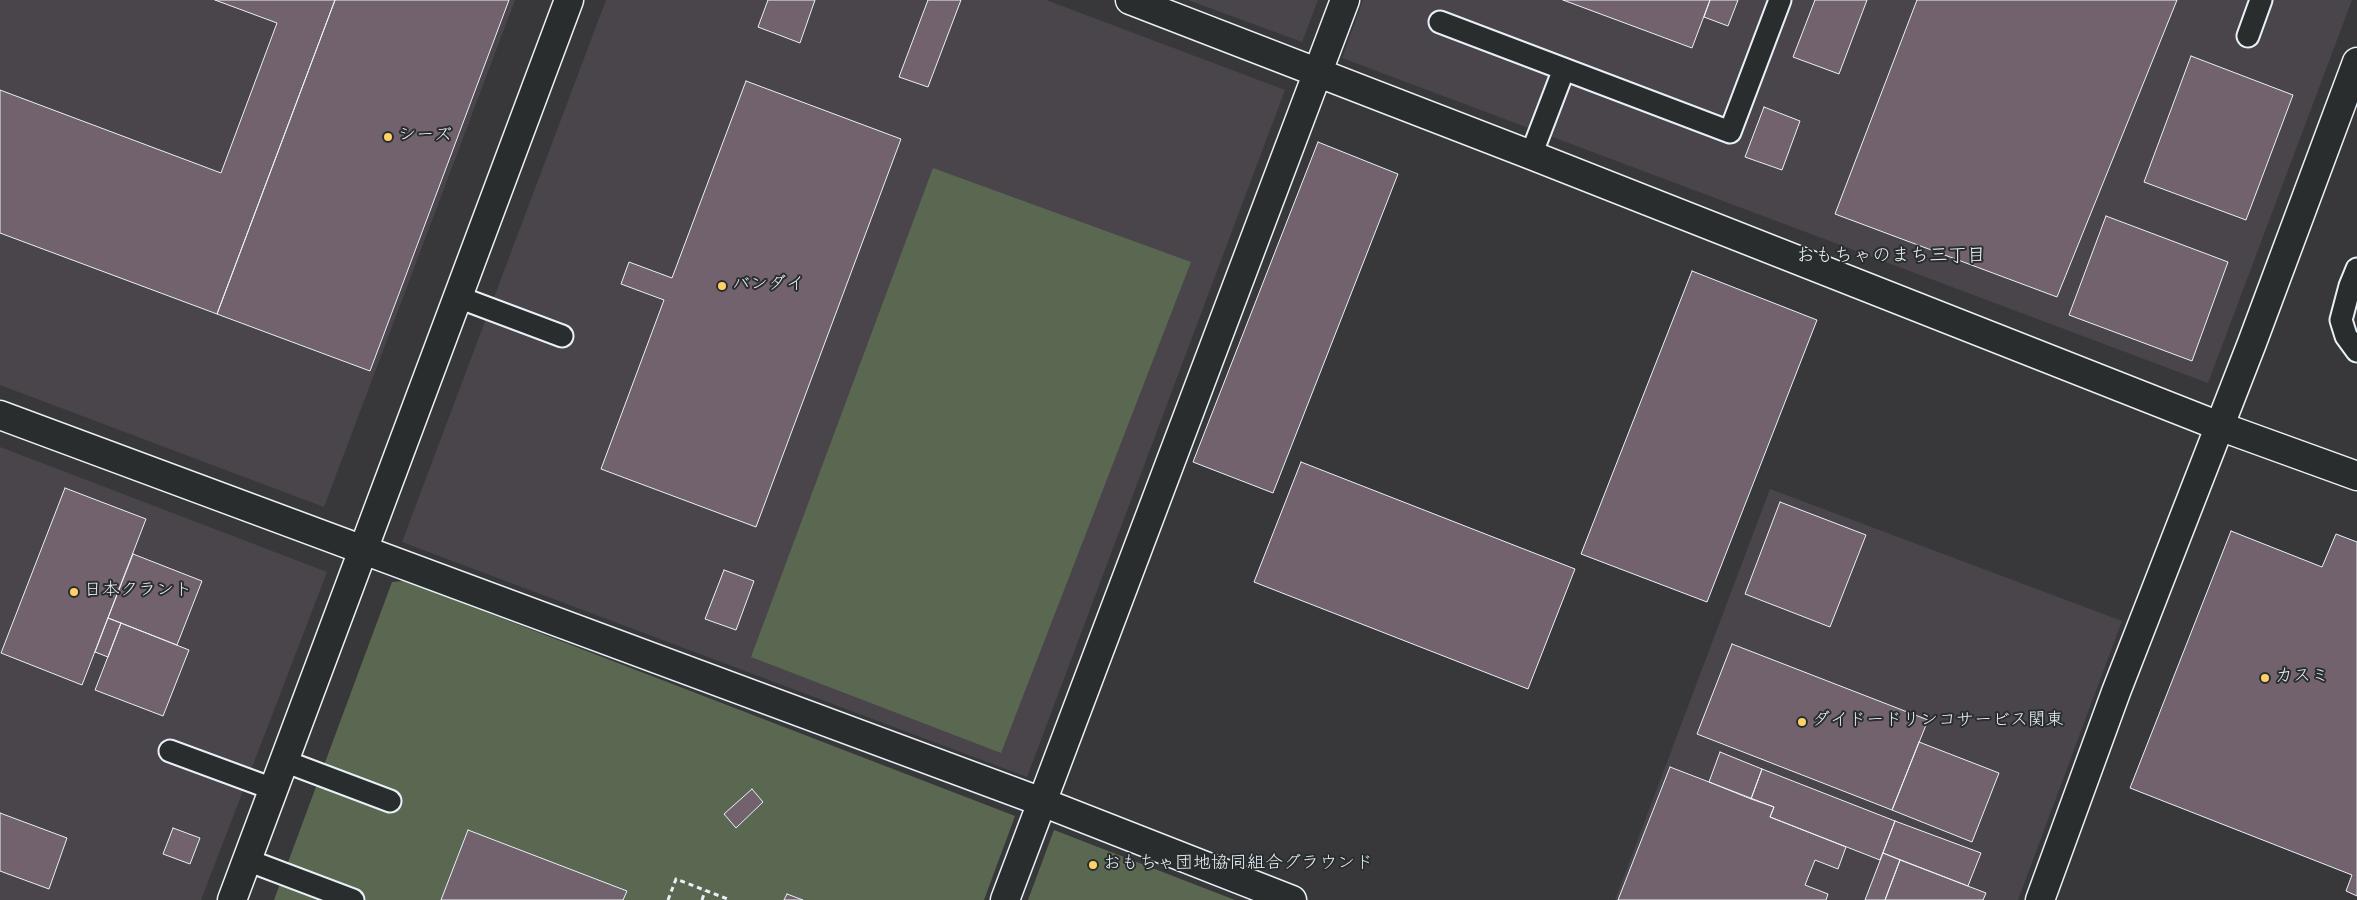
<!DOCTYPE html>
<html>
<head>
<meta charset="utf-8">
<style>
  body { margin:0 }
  canvas { display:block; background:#38383b }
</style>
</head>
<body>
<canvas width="2357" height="900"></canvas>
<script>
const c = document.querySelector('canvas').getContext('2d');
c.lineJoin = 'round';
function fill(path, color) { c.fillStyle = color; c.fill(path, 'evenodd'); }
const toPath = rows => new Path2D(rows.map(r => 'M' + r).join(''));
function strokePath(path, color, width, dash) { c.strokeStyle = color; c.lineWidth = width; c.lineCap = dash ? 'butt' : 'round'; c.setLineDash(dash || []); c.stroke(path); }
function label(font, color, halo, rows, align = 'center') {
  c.font = font + ' Kalam,"Klee One",sans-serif'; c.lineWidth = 4; c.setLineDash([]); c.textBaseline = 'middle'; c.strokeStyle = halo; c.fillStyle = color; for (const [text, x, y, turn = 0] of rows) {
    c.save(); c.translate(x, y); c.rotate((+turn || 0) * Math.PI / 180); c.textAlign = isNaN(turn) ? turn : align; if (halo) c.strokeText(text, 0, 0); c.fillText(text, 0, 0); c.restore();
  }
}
fill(toPath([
  [0,0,515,0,324,507,0,385],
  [606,0,1046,0,1285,90,1027,777,402,542],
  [1188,0,1318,0,1302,42],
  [1363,0,2352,0,2208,383,1342,58],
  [0,447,327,572,201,900,0,900],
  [1770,489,2122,621,2018,900,1615,900]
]), '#49454a');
fill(toPath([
  [933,168,1191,262,1001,753,751,657],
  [405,581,1015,816,984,900,274,900,392,582],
  [1054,830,1235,900,1028,900]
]), '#5a6851');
const building = toPath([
  [215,0,335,0,217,314,0,233,0,90,221,173,277,23,215,0],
  [335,0,509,0,370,371,217,314,335,0],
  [768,0,815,0,800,43,758,27,768,0],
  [928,0,961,0,928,87,899,77,928,0],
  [1563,0,1710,0,1692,48,1563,0],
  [1710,0,1738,0,1728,26,1704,17,1710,0],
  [1815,0,1867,0,1839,74,1793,57,1815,0],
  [1917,0,2177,0,2057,297,1835,214,1917,0],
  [2191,56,2293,95,2246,220,2144,182,2191,56],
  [746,81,901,139,756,527,601,469,664,300,621,284,629,262,672,278,746,81],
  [1764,107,1800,121,1782,170,1745,157,1764,107],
  [1318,142,1398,174,1273,493,1193,462,1318,142],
  [2106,216,2228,262,2192,361,2069,315,2106,216],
  [1692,271,1817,320,1707,602,1581,554,1692,271],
  [1301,462,1575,569,1528,689,1254,582,1301,462],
  [65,488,146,519,82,685,1,653,65,488],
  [1780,502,1866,535,1830,627,1745,594,1780,502],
  [2231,531,2322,567,2336,534,2357,542,2357,896,2346,891,2352,875,2130,788,2231,531],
  [133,554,202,581,177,645,108,618,133,554],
  [724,570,754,581,736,630,705,619,724,570],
  [108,618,121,623,108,657,95,652,108,618],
  [121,623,189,650,163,716,95,690,121,623],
  [1732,644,1928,720,1892,810,1697,734,1732,644],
  [1919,742,1999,773,1972,842,1892,810,1919,742],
  [1720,752,1762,769,1751,799,1709,782,1720,752],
  [1670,767,1774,807,1770,817,1846,847,1838,869,1815,860,1805,885,1828,894,1826,900,1618,900,1670,767],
  [1762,769,1895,821,1880,860,1770,817,1774,807,1751,799,1762,769],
  [752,789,763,802,736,828,724,814,752,789],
  [0,813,67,838,49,889,0,871,0,813],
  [1895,821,1981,853,1968,886,1883,853,1895,821],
  [173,828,200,838,190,864,163,854,173,828],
  [468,830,627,891,623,900,441,900,468,830],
  [1883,853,1900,860,1885,900,1865,900,1883,853],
  [1900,860,1986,893,1983,900,1885,900,1900,860],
  [787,894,803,900,784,900,787,894]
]);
fill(building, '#71626e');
strokePath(building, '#e8f1f8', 1);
const lane = toPath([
  [1440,22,1730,132,1780,0],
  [2248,36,2261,0],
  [1531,155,1564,69],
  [2357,269,2350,286,2341,320,2346,336,2357,351],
  [458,297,562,336],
  [170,751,273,789],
  [284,761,390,801],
  [247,860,353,900]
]);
const street = toPath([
  [1130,0,1531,155,2219,426,2357,476],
  [0,415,1042,802,1292,900],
  [1005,900,1345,0]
]);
const secondary = toPath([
  [232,900,569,0],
  [2040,900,2116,692,2252,343,2357,62]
]);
strokePath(lane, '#e8f1f8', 25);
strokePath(street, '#e8f1f8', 31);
strokePath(secondary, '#e8f1f8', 31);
strokePath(toPath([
  [668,900,676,879,730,900],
  [702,900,705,891]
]), '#e8f1f8', 3, [5, 4]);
strokePath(lane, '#2a2d2e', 21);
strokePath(street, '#2a2d2e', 28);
strokePath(secondary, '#2a2d2e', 28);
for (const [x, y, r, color] of [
  [388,137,5,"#ffd166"],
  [722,286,5,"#ffd166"],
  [74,592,5,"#ffd166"],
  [2265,678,5,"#ffd166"],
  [1802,722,5,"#ffd166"],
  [1093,865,5,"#ffd166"]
]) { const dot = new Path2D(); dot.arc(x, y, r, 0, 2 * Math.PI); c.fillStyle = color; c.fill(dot); strokePath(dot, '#2a2d2e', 2); }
label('18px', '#e8f1f8', '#2a2d2e', [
  ["シーズ",398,137],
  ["バンダイ",732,286],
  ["日本クラント",84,592],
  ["カスミ",2275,678],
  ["ダイドードリンコサービス関東",1812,722],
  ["おもちゃ団地協同組合グラウンド",1103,865]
], 'left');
label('19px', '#e8f1f8', '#2a2d2e', [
  ["おもちゃのまち三丁目",1891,258]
]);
</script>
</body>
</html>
